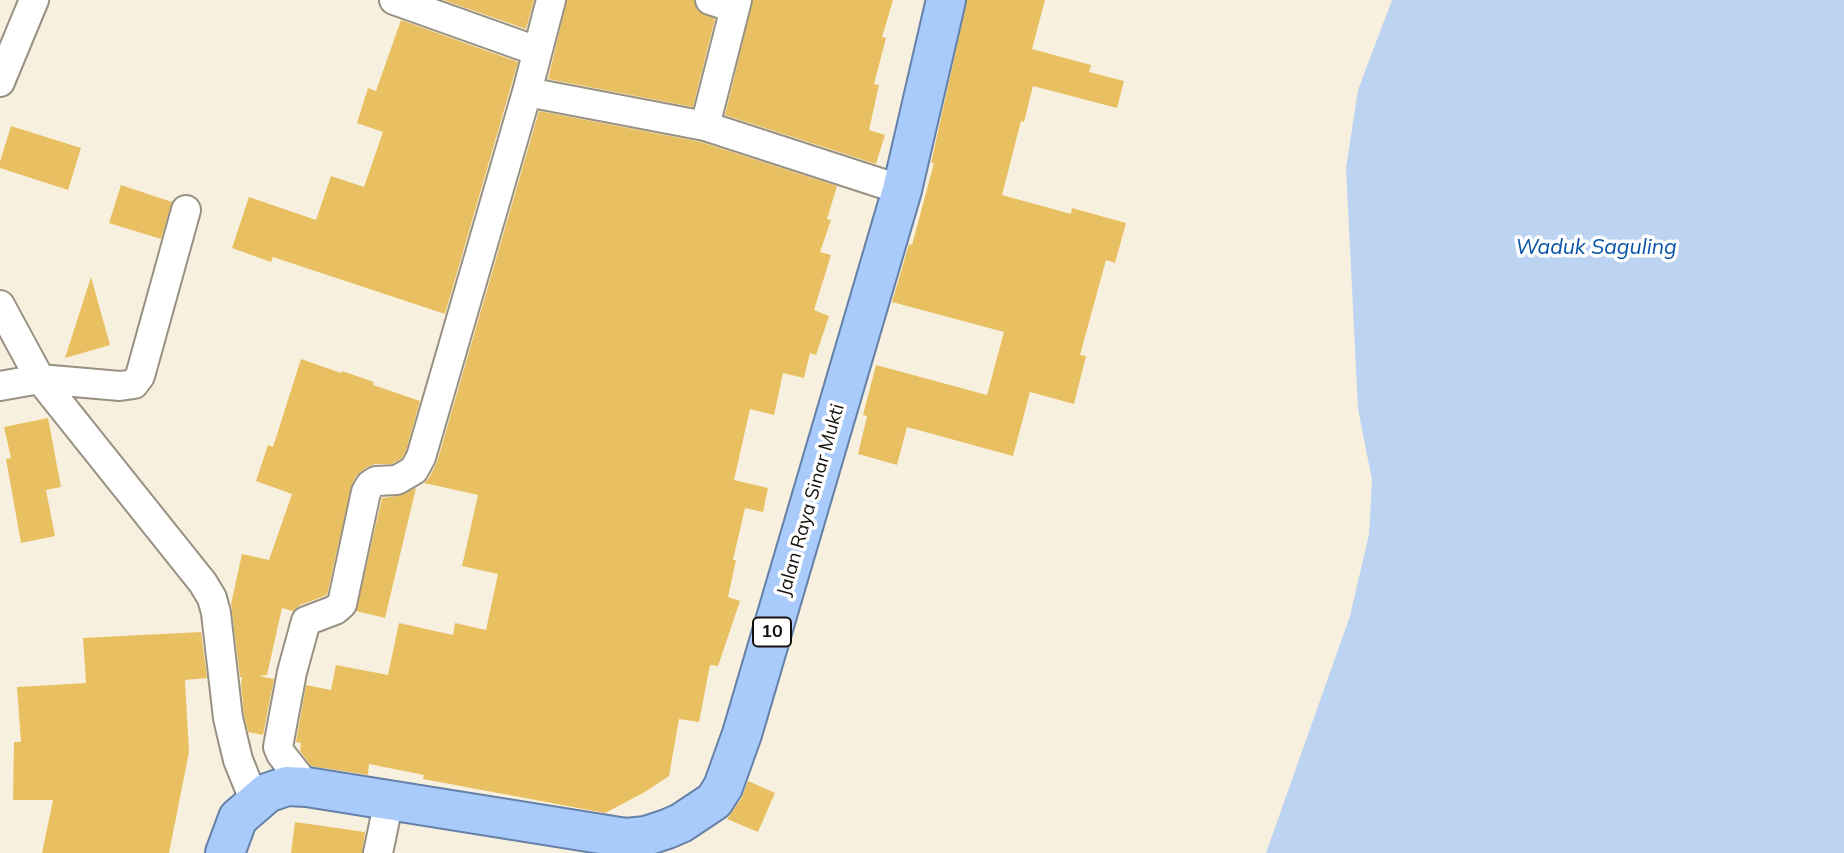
<!DOCTYPE html>
<html>
<head>
<meta charset="utf-8">
<style>
  body { margin:0 }
  canvas { display:block; background:#f8f0df }
</style>
</head>
<body>
<canvas width="1844" height="853"></canvas>
<script>
const c = document.querySelector('canvas').getContext('2d');
c.lineJoin = 'round';
function fill(path, color) { c.fillStyle = color; c.fill(path, 'evenodd'); }
const toPath = rows => new Path2D(rows.map(r => 'M' + r).join(''));
function strokePath(path, color, width, dash) { c.strokeStyle = color; c.lineWidth = width; c.lineCap = dash ? 'butt' : 'round'; c.setLineDash(dash || []); c.stroke(path); }
function label(font, color, halo, rows, align = 'center') {
  c.font = font + ' Mulish,sans-serif'; c.lineWidth = 7; c.setLineDash([]); c.textBaseline = 'middle'; c.strokeStyle = halo; c.fillStyle = color; for (const [text, x, y, turn = 0] of rows) {
    c.save(); c.translate(x, y); c.rotate((+turn || 0) * Math.PI / 180); c.textAlign = isNaN(turn) ? turn : align; if (halo) c.strokeText(text, 0, 0); c.fillText(text, 0, 0); c.restore();
  }
}
fill(toPath([
  [1392,0,1844,0,1844,853,1266,853,1350,616,1369,534,1372,480,1358,409,1346,168,1358,90]
]), '#bdd3f2');
fill(toPath([
  [443,0,534,0,526,29],
  [567,0,694,0,698,11,715,19,693,107,548,79],
  [753,0,893,0,882,37,886,38,874,84,879,85,869,130,885,135,876,164,725,115],
  [967,0,1045,0,1032,49,1091,65,1089,72,1124,81,1117,108,1033,86,1024,122,1021,121,1002,195,1071,214,1072,208,1126,223,1115,263,1106,260,1080,355,1086,356,1074,404,1030,392,1013,456,907,427,897,465,858,454,867,416,863,415,876,365,987,395,1004,332,892,302,909,244,912,245,934,163,931,163],
  [401,20,518,62,445,314,273,257,271,262,232,248,249,197,316,220,331,176,364,187,383,132,357,123,368,88,376,91],
  [539,111,701,142,837,186,827,219,831,220,820,252,831,255,814,310,829,316,816,355,810,353,804,378,783,373,774,415,750,409,734,480,768,488,763,512,745,508,733,560,736,560,728,597,740,601,718,666,710,665,699,722,679,719,669,776,645,792,605,813,423,779,424,775,369,764,368,775,311,766,300,751,301,743,296,742,306,685,331,690,336,665,388,675,399,623,453,635,455,623,486,630,498,574,462,566,478,495,424,483,429,478,437,462],
  [11,126,81,148,68,190,0,168,0,162],
  [121,185,172,202,161,239,109,223],
  [91,277,110,345,65,358],
  [301,359,341,373,342,371,374,382,373,385,420,401,406,451,402,458,392,464,375,464,367,467,356,476,352,484,327,595,300,605,293,611,282,608,267,675,259,676,274,679,263,735,248,732,244,715,241,684,242,677,240,677,231,604,242,554,269,560,292,494,256,481,268,445,273,447],
  [48,418,61,487,46,490,55,536,21,543,6,459,11,458,4,427],
  [416,488,385,618,356,611,382,498,398,496],
  [201,632,207,678,185,680,189,752,169,853,42,853,53,800,13,800,14,742,21,742,17,687,86,683,83,638],
  [748,781,775,793,758,832,727,819,741,799],
  [295,822,365,832,362,853,291,853]
]), '#e8c062');
const minor = toPath([
  [394,0,537,51],
  [710,0,734,8],
  [0,82,34,0],
  [527,92,705,126,902,190],
  [705,126,737,0],
  [0,305,40,379,203,583,212,598,216,613,228,718,238,760,255,802],
  [0,386,40,379,120,386,134,384,140,376,150,340,186,210],
  [307,787,281,754,278,747,292,672,306,621,335,610,342,604,366,492,370,485,376,481,397,480,414,470,421,457,527,92,551,0],
  [378,853,389,800]
]);
const trunk = toPath([
  [225,853,238,818,267,793,287,786,307,787,626,838,646,836,667,829,681,823,714,801,723,787,742,734,902,190,946,0]
]);
strokePath(minor, '#989181', 32);
strokePath(trunk, '#6681a8', 42);
strokePath(minor, '#fff', 28);
strokePath(trunk, '#a8cbfc', 38);
for (const [x, y, w] of [
  [772,632,38]
]) { const box = new Path2D(); box.roundRect(x - w / 2, y - 14.5, w, 29, 5); c.fillStyle = '#fff'; c.fill(box); strokePath(box, '#14110b', 2); }
label('bold 18px', '#14110b', null, [
  ["10",772,632]
]);
label('19px', '#14110b', '#fff', [
  ["Jalan Raya Sinar Mukti",811,500,-74]
]);
label('italic 21px', '#0852a7', '#fff', [
  ["Waduk Saguling",1596,248]
]);
</script>
</body>
</html>
